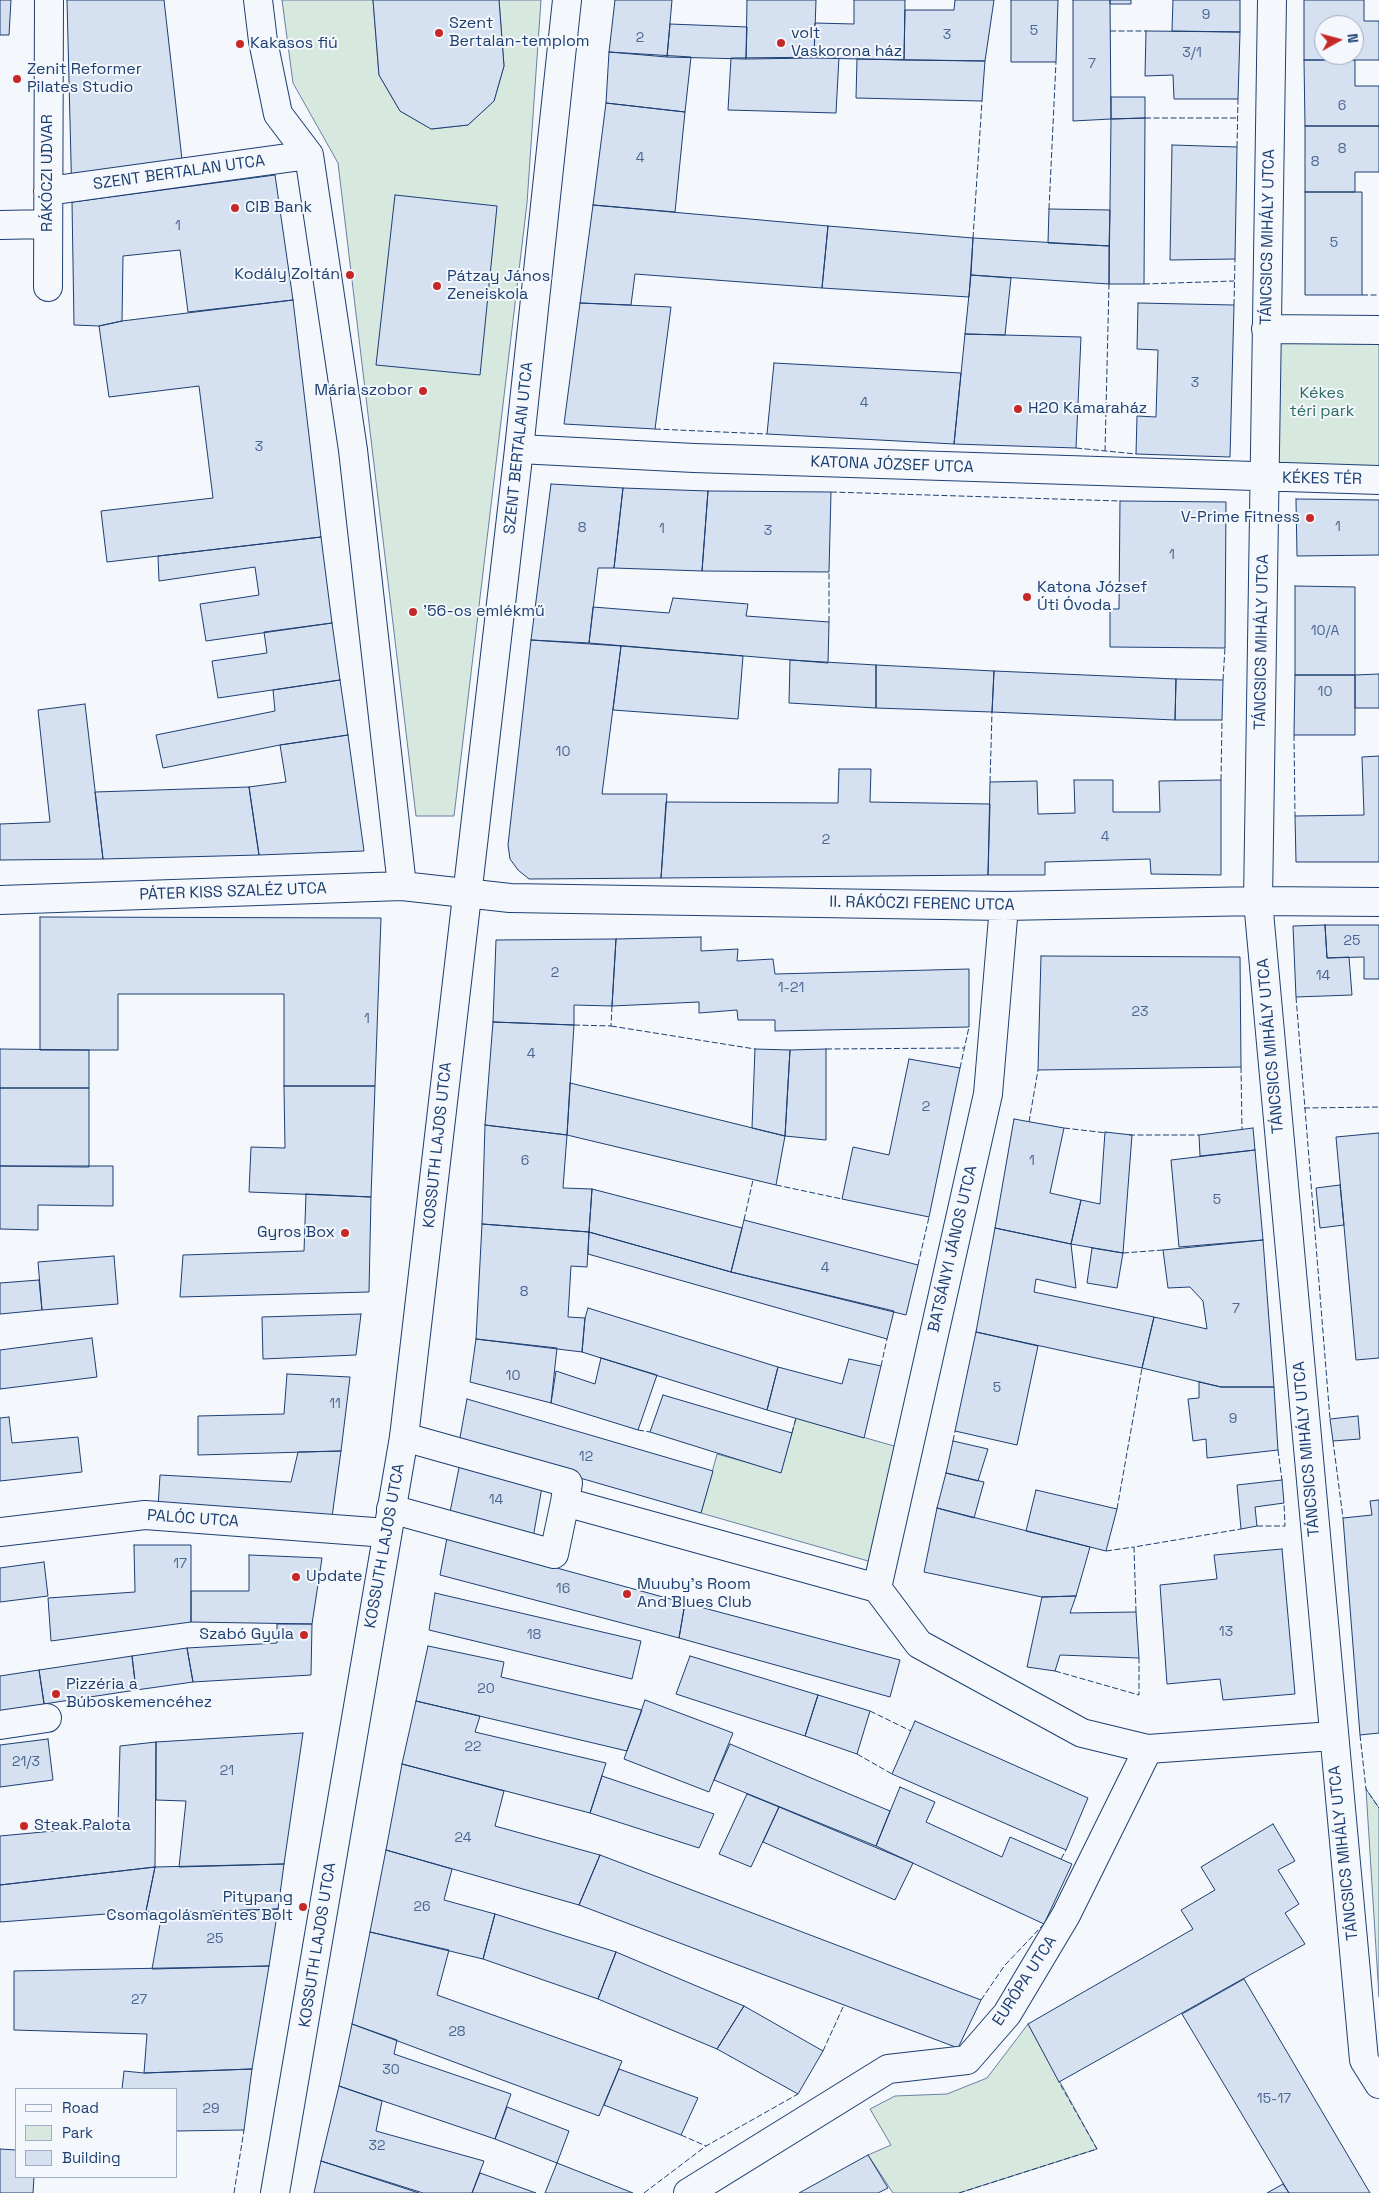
<!DOCTYPE html>
<html>
<head>
<meta charset="utf-8">
<style>
  body { margin:0 }
  #map { position:relative; width:1379px; height:2193px; overflow:hidden; background:#f4f7fb; font-family:"Space Grotesk",sans-serif }
  canvas { display:block }
  .legend { position:absolute; left:15px; top:2088px; width:162px; height:90px; box-sizing:border-box; background:#f4f7fb; border:1px solid #9eadc5; margin:0; padding:6px 9px; list-style:none; font-size:15px; color:#1d3f73 }
  .legend li { display:flex; align-items:center; gap:10px; height:25px }
  .legend b { width:25px; border:1px solid #9eadc5 }
  .north { position:absolute; left:1314px; top:15px; width:50px; height:50px; box-sizing:border-box; background:#f4f7fb; border:1px solid #9eadc5; border-radius:50%; rotate:83deg; font-size:14px; font-weight:700; line-height:20px; text-align:center; color:#1d3f73 }
  .north::after { content:''; display:block; margin:auto; width:18px; height:22px; background:#c62828; clip-path:polygon(50% 0,100% 100%,50% 72%,0 100%) }
</style>
</head>
<body>
<div id="map">
<canvas width="1379" height="2193"></canvas>
<ul class="legend">
<li><b style="height:6px;background:#f4f7fb"></b>Road</li>
<li><b style="height:14px;background:#d7e8df"></b>Park</li>
<li><b style="height:14px;background:#d5e0f0"></b>Building</li>
</ul>
<div class="north">N</div>
</div>
<script>
const c = document.querySelector('canvas').getContext('2d');
c.lineJoin = 'round';
function fill(path, color) { c.fillStyle = color; c.fill(path, 'evenodd'); }
const toPath = rows => new Path2D(rows.map(r => 'M' + r).join(''));
function strokePath(path, color, width, dash) { c.strokeStyle = color; c.lineWidth = width; c.lineCap = dash ? 'butt' : 'round'; c.setLineDash(dash || []); c.stroke(path); }
function label(font, color, halo, rows, align = 'center') {
  c.font = font + ' "Space Grotesk",sans-serif'; c.lineWidth = 4; c.setLineDash([]); c.textBaseline = 'middle'; c.strokeStyle = halo; c.fillStyle = color; for (const [text, x, y, turn = 0] of rows) {
    c.save(); c.translate(x, y); c.rotate((+turn || 0) * Math.PI / 180); c.textAlign = isNaN(turn) ? turn : align; if (halo) c.strokeText(text, 0, 0); c.fillText(text, 0, 0); c.restore();
  }
}
const green = toPath([
  [282,0,373,0,379,75,400,111,432,129,468,125,494,101,504,66,499,0,541,0,527,203,454,816,416,816,338,163,293,83,282,0],
  [1266,329,1379,330,1379,480,1264,477,1266,329],
  [796,1418,908,1450,882,1565,701,1513,717,1454,781,1472,796,1418],
  [1366,1789,1379,1808,1379,1997,1366,1789],
  [1028,2024,1097,2149,959,2193,893,2193,868,2155,891,2145,870,2109,895,2096,947,2094,987,2078,1028,2024]
]);
fill(green, '#d7e8df');
strokePath(green, '#687fa3', 1);
const building = toPath([
  [0,0,11,0,9,35,0,35,0,0],
  [67,0,164,0,185,186,72,202,67,0],
  [373,0,499,0,504,66,494,101,468,125,431,129,400,111,379,75,373,0],
  [615,0,672,0,667,57,609,52,615,0],
  [747,0,816,0,814,58,746,59,747,0],
  [854,0,905,0,904,60,814,58,815,23,854,24,854,0],
  [955,0,994,0,985,61,904,60,905,10,954,10,955,0],
  [1011,0,1058,0,1056,62,1011,62,1011,0],
  [1073,0,1110,0,1111,119,1073,121,1073,0],
  [1110,0,1131,0,1131,4,1110,4,1110,0],
  [1173,0,1240,0,1240,32,1172,31,1173,0],
  [1304,0,1364,0,1364,21,1379,21,1379,60,1304,60,1304,0],
  [1324,25,1354,25,1354,55,1324,55,1324,25],
  [670,24,747,27,746,59,667,57,670,24],
  [1146,31,1240,32,1238,99,1174,99,1173,75,1145,76,1146,31],
  [609,52,691,57,685,112,606,103,609,52],
  [839,57,836,113,728,110,731,58,839,57],
  [857,59,985,61,982,101,856,98,857,59],
  [1304,60,1355,60,1355,86,1379,86,1379,126,1305,126,1304,60],
  [1111,97,1145,97,1145,118,1111,119,1111,97],
  [606,103,685,112,675,212,593,205,606,103],
  [1145,118,1144,284,1109,284,1111,119,1145,118],
  [1305,126,1379,126,1379,172,1355,172,1355,192,1305,192,1305,126],
  [1172,145,1237,147,1235,259,1170,260,1172,145],
  [275,175,293,300,188,312,180,250,123,256,122,321,99,326,74,325,72,202,275,175],
  [1305,192,1362,192,1362,295,1305,295,1305,192],
  [395,195,497,206,480,375,376,365,395,195],
  [593,205,828,226,822,288,635,274,631,305,580,303,593,205],
  [1049,209,1110,210,1109,246,1048,243,1049,209],
  [828,226,973,238,969,297,822,288,828,226],
  [973,238,1109,246,1109,284,971,275,973,238],
  [971,275,1011,278,1005,335,965,334,971,275],
  [293,300,321,537,107,562,101,511,213,498,199,386,109,397,99,326,122,321,293,300],
  [580,303,671,307,655,429,564,424,580,303],
  [1138,303,1234,305,1230,457,1136,454,1137,416,1156,417,1158,350,1137,349,1138,303],
  [965,334,1081,337,1076,448,954,444,965,334],
  [774,363,961,373,954,444,767,434,774,363],
  [551,484,623,488,614,568,598,568,589,643,531,640,551,484],
  [623,488,708,491,702,571,614,568,623,488],
  [708,491,831,492,829,572,702,571,708,491],
  [1296,499,1379,500,1379,555,1297,556,1296,499],
  [1120,501,1226,502,1225,648,1110,647,1110,609,1119,609,1120,501],
  [321,537,332,623,206,641,200,604,259,595,255,567,159,581,158,556,321,537],
  [1295,586,1355,587,1355,675,1295,675,1295,586],
  [673,598,748,604,746,616,829,622,828,663,589,643,593,607,669,613,673,598],
  [332,623,340,680,218,698,212,661,267,653,264,632,332,623],
  [531,640,621,646,602,794,667,794,661,878,529,879,518,870,510,859,508,845,531,640],
  [621,646,743,656,738,719,613,710,621,646],
  [790,660,876,665,876,708,789,703,790,660],
  [876,665,994,671,992,712,876,708,876,665],
  [994,671,1176,679,1175,720,992,712,994,671],
  [1379,674,1379,708,1355,708,1355,675,1379,674],
  [1295,675,1355,675,1355,735,1294,735,1295,675],
  [1176,679,1223,680,1222,720,1175,720,1176,679],
  [340,680,348,735,280,745,163,768,156,735,275,711,273,690,340,680],
  [85,704,103,859,0,860,0,824,50,822,38,710,85,704],
  [348,735,364,851,259,855,249,787,286,782,280,745,348,735],
  [1379,756,1379,862,1296,862,1295,816,1364,815,1362,757,1379,756],
  [839,769,871,769,870,802,990,804,988,875,661,878,666,802,838,803,839,769],
  [1074,780,1113,780,1113,812,1160,812,1159,781,1221,780,1221,875,1151,874,1150,859,1045,862,1045,875,988,875,990,782,1037,781,1038,814,1075,813,1074,780],
  [249,787,259,855,103,859,95,792,249,787],
  [40,917,381,918,375,1086,284,1086,284,994,118,994,118,1050,40,1050,40,917],
  [1325,925,1327,958,1349,957,1352,995,1296,997,1293,926,1325,925],
  [1325,925,1379,925,1379,979,1364,979,1364,957,1327,958,1325,925],
  [701,937,701,951,738,949,737,961,773,959,775,974,969,969,969,1027,775,1031,775,1020,738,1020,737,1010,699,1013,699,1002,612,1006,616,939,701,937],
  [616,939,612,1006,574,1005,574,1025,493,1022,496,940,616,939],
  [1041,956,1240,957,1241,1067,1038,1070,1041,956],
  [493,1022,574,1025,567,1135,485,1125,493,1022],
  [0,1049,89,1050,89,1088,0,1088,0,1049],
  [755,1049,790,1050,785,1136,752,1128,755,1049],
  [826,1049,826,1140,785,1136,790,1050,826,1049],
  [909,1059,960,1068,929,1217,842,1199,853,1147,889,1155,909,1059],
  [570,1083,785,1136,776,1185,567,1135,570,1083],
  [284,1086,375,1086,371,1197,249,1192,251,1147,285,1148,284,1086],
  [0,1088,89,1088,89,1167,0,1166,0,1088],
  [1014,1119,1064,1128,1050,1193,1081,1200,1071,1244,995,1228,1014,1119],
  [485,1125,567,1135,563,1188,592,1189,589,1232,482,1224,485,1125],
  [1253,1128,1255,1150,1200,1156,1199,1135,1253,1128],
  [1105,1132,1132,1135,1123,1253,1071,1244,1081,1200,1100,1204,1105,1132],
  [1379,1133,1379,1358,1356,1360,1336,1137,1379,1133],
  [1255,1150,1263,1240,1179,1247,1171,1160,1255,1150],
  [0,1166,113,1166,113,1206,38,1205,38,1230,0,1229,0,1166],
  [1340,1185,1344,1225,1320,1228,1316,1188,1340,1185],
  [592,1189,742,1228,731,1272,589,1232,592,1189],
  [306,1194,371,1197,369,1292,180,1297,183,1255,304,1251,306,1194],
  [744,1220,918,1265,906,1315,731,1272,744,1220],
  [482,1224,589,1232,587,1267,571,1266,568,1317,585,1318,582,1352,476,1339,482,1224],
  [995,1228,1071,1244,1076,1288,1036,1279,1034,1292,1154,1317,1142,1368,976,1332,995,1228],
  [589,1232,731,1272,894,1311,887,1339,588,1254,589,1232],
  [1263,1240,1274,1387,1221,1387,1142,1368,1154,1317,1207,1329,1203,1301,1190,1287,1168,1288,1163,1250,1263,1240],
  [1092,1248,1123,1253,1117,1288,1087,1283,1092,1248],
  [114,1256,118,1304,42,1310,38,1262,114,1256],
  [39,1280,42,1310,0,1314,0,1283,39,1280],
  [588,1308,778,1367,767,1410,582,1352,585,1318,588,1308],
  [361,1314,356,1355,263,1359,262,1317,361,1314],
  [976,1332,1038,1346,1017,1445,955,1431,976,1332],
  [92,1338,97,1377,0,1389,0,1350,92,1338],
  [476,1339,557,1348,551,1403,470,1382,476,1339],
  [601,1358,657,1375,638,1430,551,1403,556,1371,595,1384,601,1358],
  [849,1359,881,1366,864,1438,767,1410,778,1367,842,1384,849,1359],
  [287,1374,350,1377,341,1451,198,1455,198,1416,284,1414,287,1374],
  [1199,1382,1221,1387,1274,1387,1278,1450,1207,1458,1206,1439,1193,1441,1188,1399,1199,1398,1199,1382],
  [663,1395,792,1433,781,1473,650,1432,663,1395],
  [467,1399,713,1471,701,1513,459,1443,467,1399],
  [1358,1416,1360,1439,1333,1441,1330,1419,1358,1416],
  [9,1417,12,1443,78,1437,82,1472,0,1481,0,1418,9,1417],
  [953,1441,988,1449,978,1481,946,1473,953,1441],
  [341,1451,332,1517,158,1508,160,1475,291,1482,298,1452,341,1451],
  [460,1463,542,1487,533,1538,450,1512,460,1463],
  [946,1473,984,1482,974,1518,937,1508,946,1473],
  [1282,1480,1284,1503,1255,1507,1257,1526,1241,1529,1237,1485,1282,1480],
  [1036,1490,1117,1509,1106,1551,1026,1531,1036,1490],
  [1379,1500,1379,1733,1360,1735,1343,1518,1372,1515,1370,1501,1379,1500],
  [937,1508,1090,1547,1076,1596,1042,1597,924,1572,937,1508],
  [447,1538,685,1603,679,1638,440,1575,447,1538],
  [134,1545,191,1545,191,1622,51,1641,48,1598,135,1592,134,1545],
  [1282,1549,1295,1694,1223,1700,1220,1679,1167,1684,1160,1585,1217,1579,1214,1555,1282,1549],
  [249,1555,322,1558,312,1624,191,1622,191,1591,249,1591,249,1555],
  [44,1562,48,1596,0,1602,0,1568,44,1562],
  [435,1593,641,1641,632,1679,429,1630,435,1593],
  [1076,1596,1070,1613,1136,1612,1139,1658,1060,1655,1055,1671,1027,1667,1042,1597,1076,1596],
  [685,1603,900,1660,890,1697,679,1638,685,1603],
  [277,1624,312,1624,311,1675,193,1682,187,1648,277,1643,277,1624],
  [428,1646,504,1662,501,1677,642,1710,627,1751,416,1701,428,1646],
  [187,1648,193,1682,136,1690,132,1656,187,1648],
  [132,1656,136,1690,44,1704,39,1670,132,1656],
  [690,1656,818,1695,805,1736,676,1694,690,1656],
  [39,1670,45,1709,0,1716,0,1676,39,1670],
  [818,1695,870,1711,857,1754,805,1736,818,1695],
  [645,1700,733,1733,709,1792,624,1759,645,1700],
  [416,1701,480,1716,475,1732,606,1763,590,1813,402,1764,416,1701],
  [915,1721,1088,1798,1066,1850,892,1774,915,1721],
  [303,1733,284,1864,179,1867,186,1801,156,1800,156,1742,303,1733],
  [48,1739,53,1780,0,1787,0,1745,48,1739],
  [156,1742,155,1867,0,1885,0,1836,118,1825,120,1746,156,1742],
  [730,1744,890,1811,876,1846,714,1780,730,1744],
  [402,1764,504,1791,495,1826,600,1855,579,1905,386,1850,402,1764],
  [602,1776,714,1814,699,1848,590,1813,602,1776],
  [900,1787,935,1802,926,1822,1002,1857,1010,1837,1072,1864,1044,1924,876,1846,900,1787],
  [747,1794,779,1807,751,1867,719,1854,747,1794],
  [779,1807,913,1863,895,1900,763,1842,779,1807],
  [1273,1824,1295,1861,1278,1870,1299,1904,1285,1913,1305,1944,1059,2082,1028,2024,1193,1929,1181,1910,1215,1890,1201,1867,1273,1824],
  [386,1850,452,1869,444,1900,495,1914,483,1959,370,1932,386,1850],
  [600,1855,981,2000,958,2048,579,1905,600,1855],
  [284,1864,278,1909,162,1913,146,1911,155,1867,284,1864],
  [155,1867,146,1911,0,1922,0,1885,155,1867],
  [278,1909,269,1966,152,1969,162,1913,278,1909],
  [495,1914,616,1952,598,1999,483,1959,495,1914],
  [370,1932,449,1950,437,1995,622,2061,599,2116,352,2024,370,1932],
  [616,1952,744,2006,717,2049,598,1999,616,1952],
  [269,1966,252,2069,144,2073,147,2034,14,2030,14,1971,269,1966],
  [1244,1979,1370,2193,1289,2193,1182,2014,1244,1979],
  [744,2006,823,2051,798,2094,717,2049,744,2006],
  [352,2024,397,2040,394,2054,511,2094,495,2139,339,2086,352,2024],
  [252,2069,244,2130,176,2131,176,2089,122,2089,124,2071,144,2073,252,2069],
  [619,2069,698,2098,681,2135,604,2105,619,2069],
  [339,2086,382,2101,376,2131,484,2161,472,2193,423,2193,321,2161,339,2086],
  [507,2107,569,2131,557,2163,495,2139,507,2107],
  [0,2149,16,2150,16,2177,34,2177,33,2193,0,2193,0,2149],
  [868,2155,888,2188,878,2193,799,2193,868,2155],
  [321,2161,419,2193,314,2193,321,2161],
  [557,2163,633,2193,545,2193,557,2163],
  [480,2173,536,2193,472,2193,480,2173],
  [1283,2184,1289,2193,1267,2193,1283,2184]
]);
fill(building, '#d5e0f0');
strokePath(building, '#1d3f73', 1);
const street = toPath([
  [258,0,263,41,278,114,309,155,353,450,402,886],
  [1272,0,1258,901,1364,2060,1379,2084],
  [48,191,309,155],
  [0,225,48,224],
  [48,287,49,0],
  [1266,329,1379,330],
  [519,449,694,458,1379,480],
  [0,900,402,886,510,898,1004,906,1258,901,1379,902],
  [565,1502,877,1588,919,1644,1082,1733,1148,1749,1333,1736],
  [391,1509,554,1554,565,1502,568,1483,404,1437],
  [0,1532,145,1515,387,1533],
  [877,1588,988,1094,1004,906],
  [0,1725,47,1718],
  [688,2193,888,2069,967,2060,1007,2014,1066,1915,1148,1749]
]);
const secondary = toPath([
  [275,2193,404,1437,519,449,567,0]
]);
strokePath(street, '#1d3f73', 30);
strokePath(secondary, '#1d3f73', 30);
strokePath(street, '#f4f7fb', 28);
strokePath(secondary, '#f4f7fb', 28);
strokePath(toPath([
  [1110,31,1146,31],
  [1145,118,1237,118],
  [1237,147,1238,99],
  [1049,209,1056,62],
  [973,238,982,101],
  [1144,284,1234,281],
  [1362,295,1379,295],
  [1234,305,1235,259],
  [655,429,767,434],
  [1076,448,1136,454],
  [1105,451,1109,284],
  [831,492,1120,501],
  [829,622,829,572],
  [1223,680,1225,648],
  [1294,735,1295,816],
  [1221,780,1222,720],
  [990,782,992,712],
  [1296,997,1330,1419],
  [574,1025,611,1026,612,1006],
  [611,1026,755,1049],
  [826,1049,964,1048],
  [1241,1067,1242,1129],
  [960,1068,969,1027],
  [1304,1108,1379,1107],
  [1029,1122,1038,1070],
  [1064,1128,1107,1133],
  [1129,1135,1199,1135],
  [776,1185,842,1199],
  [744,1220,753,1180],
  [1123,1253,1163,1250],
  [918,1265,929,1217],
  [881,1366,887,1339],
  [638,1430,650,1432],
  [792,1433,796,1418],
  [953,1441,955,1431],
  [1333,1441,1343,1518],
  [1278,1450,1282,1480],
  [1117,1509,1142,1368],
  [1257,1526,1285,1526,1284,1503],
  [1106,1551,1134,1547],
  [1136,1612,1134,1547,1241,1529],
  [1055,1671,1139,1695,1139,1658],
  [870,1711,911,1731],
  [1360,1735,1366,1789,1379,1808],
  [857,1754,892,1774],
  [1061,1859,1066,1850],
  [981,2000,1005,1965,1044,1924],
  [823,2051,844,2005],
  [681,2135,706,2146],
  [234,2193,244,2130],
  [644,2193,706,2146,798,2094],
  [959,2193,1097,2149,1059,2082]
]), '#1d3f73', 1, [6, 2.5]);
for (const [x, y, r, color] of [
  [439,33,5,"#c62828"],
  [781,43,5,"#c62828"],
  [240,44,5,"#c62828"],
  [17,79,5,"#c62828"],
  [235,208,5,"#c62828"],
  [350,275,5,"#c62828"],
  [437,286,5,"#c62828"],
  [423,391,5,"#c62828"],
  [1018,409,5,"#c62828"],
  [1310,518,5,"#c62828"],
  [1027,597,5,"#c62828"],
  [413,612,5,"#c62828"],
  [345,1233,5,"#c62828"],
  [296,1577,5,"#c62828"],
  [627,1594,5,"#c62828"],
  [304,1635,5,"#c62828"],
  [56,1694,5,"#c62828"],
  [24,1826,5,"#c62828"],
  [303,1907,5,"#c62828"]
]) { const dot = new Path2D(); dot.arc(x, y, r, 0, 2 * Math.PI); c.fillStyle = color; c.fill(dot); strokePath(dot, '#f4f7fb', 2); }
label('14px', '#4b6792', null, [
  ["9",1206,15],
  ["5",1034,31],
  ["3",947,35],
  ["2",640,38],
  ["3/1",1192,53],
  ["7",1092,64],
  ["6",1342,106],
  ["8",1342,149],
  ["4",640,158],
  ["8",1315,162],
  ["1",178,226],
  ["5",1334,243],
  ["3",1195,383],
  ["4",864,403],
  ["3",259,447],
  ["1",1338,527],
  ["8",582,528],
  ["1",662,529],
  ["3",768,531],
  ["1",1172,555],
  ["10/A",1325,631],
  ["10",1325,692],
  ["10",563,752],
  ["4",1105,837],
  ["2",826,840],
  ["25",1352,941],
  ["2",555,973],
  ["14",1323,976],
  ["1-21",791,988],
  ["23",1140,1012],
  ["1",367,1019],
  ["4",531,1054],
  ["2",926,1107],
  ["6",525,1161],
  ["1",1032,1161],
  ["5",1217,1200],
  ["4",825,1268],
  ["8",524,1292],
  ["7",1236,1309],
  ["10",513,1376],
  ["5",997,1388],
  ["11",335,1404],
  ["9",1233,1419],
  ["12",586,1457],
  ["14",496,1500],
  ["17",180,1564],
  ["16",563,1589],
  ["13",1226,1632],
  ["18",534,1635],
  ["20",486,1689],
  ["22",473,1747],
  ["21/3",26,1762],
  ["21",227,1771],
  ["24",463,1838],
  ["26",422,1907],
  ["25",215,1939],
  ["27",139,2000],
  ["28",457,2032],
  ["30",391,2070],
  ["15-17",1274,2099],
  ["29",211,2109],
  ["32",377,2146]
]);
label('16px', '#1d3f73', '#f4f7fb', [
  ["Szent",449,24],
  ["Bertalan-templom",449,42],
  ["volt",791,34],
  ["Vaskorona ház",791,52],
  ["Kakasos fiú",250,44],
  ["Zenit Reformer",27,70],
  ["Pilates Studio",27,88],
  ["CIB Bank",245,208],
  ["Kodály Zoltán",340,275,"right"],
  ["Pátzay János",447,277],
  ["Zeneiskola",447,295],
  ["Mária szobor",413,391,"right"],
  ["H2O Kamaraház",1028,409],
  ["V-Prime Fitness",1300,518,"right"],
  ["Katona József",1037,588],
  ["Úti Óvoda",1037,606],
  ["'56-os emlékmű",423,612],
  ["Gyros Box",335,1233,"right"],
  ["Update",306,1577],
  ["Muuby's Room",637,1585],
  ["And Blues Club",637,1603],
  ["Szabó Gyula",294,1635,"right"],
  ["Pizzéria a",66,1685],
  ["Búboskemencéhez",66,1703],
  ["Steak Palota",34,1826],
  ["Pitypang",293,1898,"right"],
  ["Csomagolásmentes Bolt",293,1916,"right"]
], 'left');
label('16px', '#1d3f73', '#f4f7fb', [
  ["RÁKÓCZI UDVAR",48,173,-90],
  ["SZENT BERTALAN UTCA",179,173,-8],
  ["TÁNCSICS MIHÁLY UTCA",1268,237,-89],
  ["SZENT BERTALAN UTCA",519,448,-84],
  ["KATONA JÓZSEF UTCA",892,465,2],
  ["KÉKES TÉR",1322,479,1],
  ["TÁNCSICS MIHÁLY UTCA",1262,642,-89],
  ["PÁTER KISS SZALÉZ UTCA",233,892,-2],
  ["II. RÁKÓCZI FERENC UTCA",922,904,1],
  ["TÁNCSICS MIHÁLY UTCA",1271,1046,-95],
  ["KOSSUTH LAJOS UTCA",438,1145,-84],
  ["BATSÁNYI JÁNOS UTCA",953,1249,-77],
  ["TÁNCSICS MIHÁLY UTCA",1307,1449,-95],
  ["PALÓC UTCA",193,1519,4],
  ["KOSSUTH LAJOS UTCA",385,1546,-80],
  ["TÁNCSICS MIHÁLY UTCA",1344,1853,-96],
  ["KOSSUTH LAJOS UTCA",318,1945,-81],
  ["EURÓPA UTCA",1025,1981,-57]
]);
label('16px', '#2c6c60', '#f4f7fb', [
  ["Kékes",1322,394],
  ["téri park",1322,412]
]);
</script>
</body>
</html>
